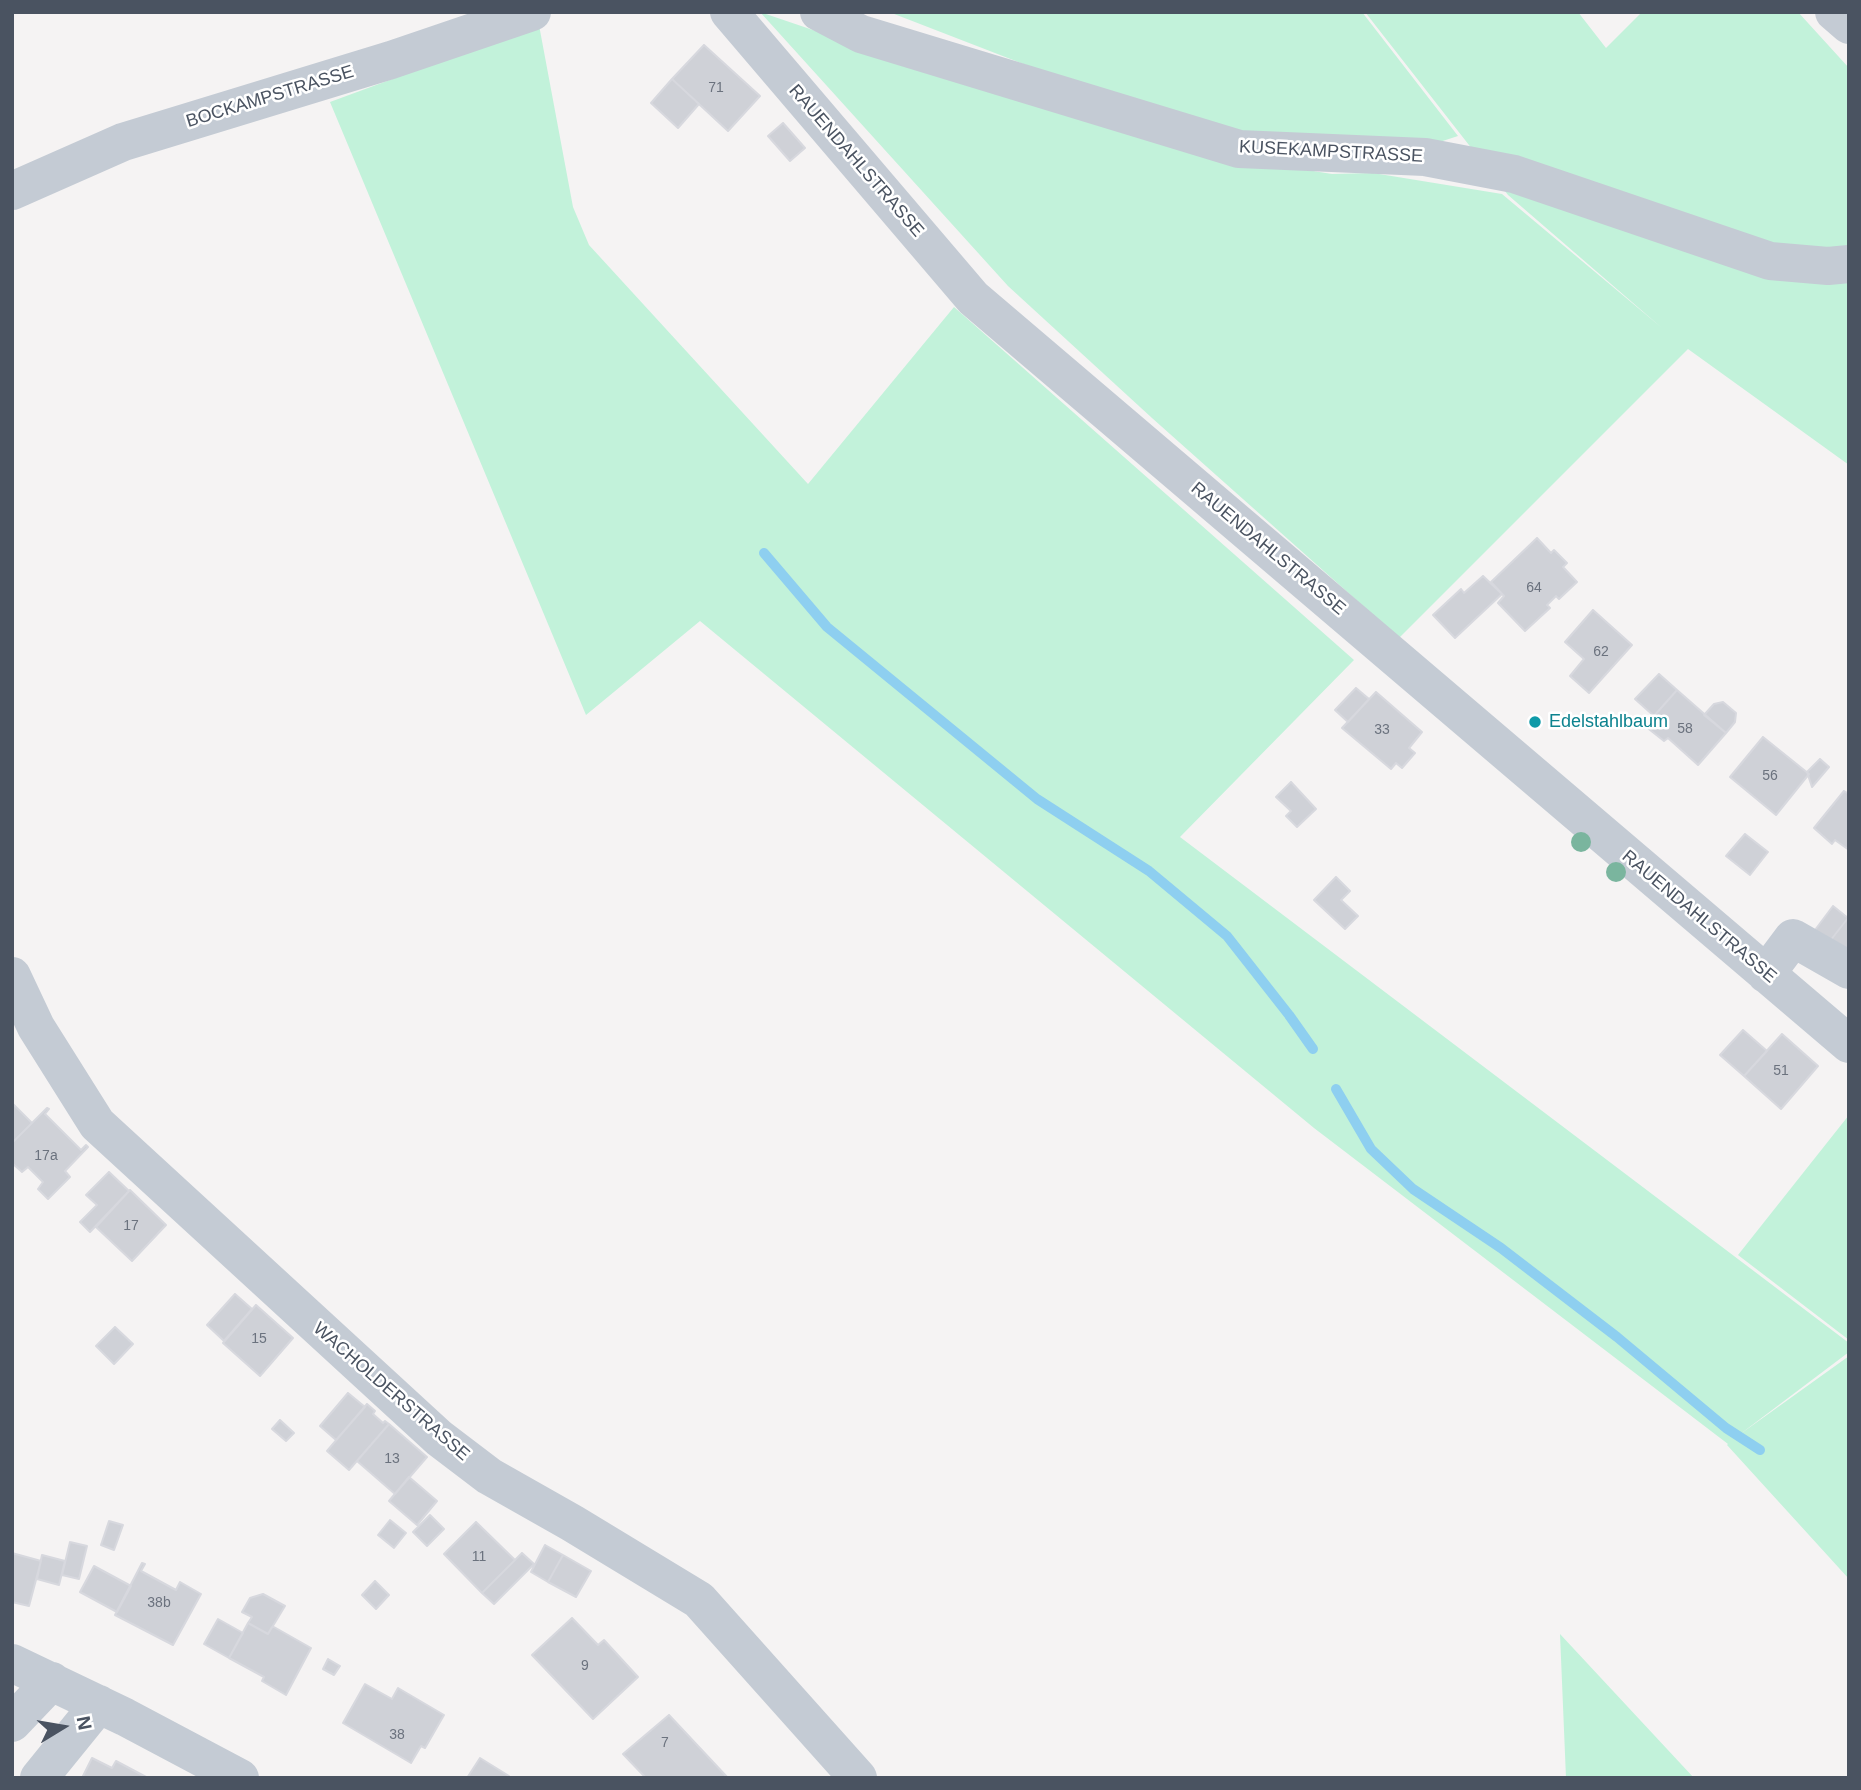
<!DOCTYPE html>
<html>
<head>
<meta charset="utf-8">
<style>
  body { margin:0 }
  #map { position:relative; width:1861px; height:1790px; overflow:hidden; background:#f5f3f3; font-family:Arial,sans-serif }
  canvas { display:block }
  .frame { position:absolute; inset:0; border:14px solid #4a5361; pointer-events:none }
  .north { position:absolute; left:28px; top:1692px; width:70px; height:70px; -webkit-text-stroke:5px #fff; paint-order:stroke; rotate:79deg; font-size:19px; font-weight:700; line-height:28px; text-align:center; color:#4a5361 }
  .north::after { content:''; display:block; margin:auto; width:24px; height:32px; background:#4a5361; clip-path:polygon(50% 0,100% 100%,50% 72%,0 100%) }
</style>
</head>
<body>
<div id="map">
<canvas width="1861" height="1790"></canvas>
<div class="frame"></div>
<div class="north">N</div>
</div>
<script>
const c = document.querySelector('canvas').getContext('2d');
c.lineJoin = 'round';
function fill(path, color) { c.fillStyle = color; c.fill(path, 'evenodd'); }
const toPath = rows => new Path2D(rows.map(r => 'M' + r).join(''));
function strokePath(path, color, width, dash) { c.strokeStyle = color; c.lineWidth = width; c.lineCap = dash ? 'butt' : 'round'; c.setLineDash(dash || []); c.stroke(path); }
function label(font, color, halo, rows, align = 'center') {
  c.font = font + ' Arial,sans-serif'; c.lineWidth = 5; c.setLineDash([]); c.textBaseline = 'middle'; c.strokeStyle = halo; c.fillStyle = color; for (const [text, x, y, turn = 0] of rows) {
    c.save(); c.translate(x, y); c.rotate((+turn || 0) * Math.PI / 180); c.textAlign = isNaN(turn) ? turn : align; if (halo) c.strokeText(text, 0, 0); c.fillText(text, 0, 0); c.restore();
  }
}
fill(toPath([
  [760,12,972,84,1187,151,1332,174,1373,173,1502,194,1662,328,1508,195,1365,12,1578,12,1606,48,1642,12,1798,12,1849,68,1849,465,1688,349,1399,638,1152,418,1008,286],
  [889,12,1362,12,1458,136,1415,150,1251,140,1026,65],
  [539,25,573,207,589,245,808,484,954,307,1354,660,1180,837,1849,1343,1849,1352,1739,1435,1849,1356,1849,1579,1727,1445,1728,1444,1314,1128,700,621,586,715,330,102],
  [1849,1115,1849,1340,1738,1255],
  [1560,1634,1694,1778,1566,1778]
]), '#c2f2da');
strokePath(toPath([
  [764,553,827,627,1037,799,1149,871,1227,936,1289,1015,1313,1049],
  [1336,1089,1371,1149,1413,1189,1501,1248,1617,1337,1726,1428,1760,1450]
]), '#8ecff0', 10);
const building = toPath([
  [704,45,760,96,728,131,672,79,704,45],
  [672,79,699,104,678,128,651,103,672,79],
  [783,123,805,148,790,161,768,136,783,123],
  [1537,538,1551,553,1554,550,1567,563,1563,567,1577,582,1559,599,1556,596,1547,605,1550,608,1525,631,1498,603,1504,596,1491,582,1537,538],
  [1483,576,1502,594,1455,638,1433,615,1461,589,1464,593,1483,576],
  [1593,610,1632,645,1589,693,1570,676,1584,659,1565,642,1593,610],
  [1659,674,1677,690,1654,716,1635,699,1659,674],
  [1356,688,1369,699,1348,722,1335,710,1356,688],
  [1677,690,1726,733,1698,765,1668,738,1664,741,1645,726,1677,690],
  [1376,692,1422,732,1409,748,1415,753,1402,768,1396,763,1391,769,1342,728,1376,692],
  [1723,702,1736,713,1735,722,1726,733,1704,715,1714,704,1723,702],
  [1763,737,1809,774,1776,815,1730,777,1763,737],
  [1820,759,1829,767,1812,787,1807,772,1820,759],
  [1291,782,1316,809,1297,827,1286,816,1291,811,1276,797,1291,782],
  [1844,791,1849,794,1849,850,1835,840,1832,844,1814,828,1844,791],
  [1745,834,1768,852,1750,875,1726,856,1745,834],
  [1336,877,1350,891,1341,900,1358,916,1345,929,1314,900,1336,877],
  [1833,906,1848,918,1830,941,1815,930,1833,906],
  [1848,918,1849,946,1844,953,1830,941,1848,918],
  [1743,1030,1767,1051,1744,1076,1720,1055,1743,1030],
  [1782,1034,1818,1066,1781,1109,1744,1076,1782,1034],
  [12,1103,32,1123,12,1143,12,1103],
  [47,1108,49,1109,45,1114,81,1150,86,1145,88,1147,65,1171,70,1177,48,1199,38,1189,43,1182,28,1167,22,1172,12,1163,12,1143,47,1108],
  [109,1172,129,1191,90,1232,80,1222,97,1205,86,1195,109,1172],
  [130,1190,166,1225,132,1261,96,1227,130,1190],
  [235,1294,252,1309,224,1341,207,1325,235,1294],
  [256,1305,293,1338,260,1376,223,1343,256,1305],
  [115,1327,133,1344,114,1364,96,1346,115,1327],
  [348,1393,365,1407,336,1440,320,1426,348,1393],
  [367,1404,375,1411,373,1414,383,1423,385,1421,389,1424,349,1470,327,1451,367,1404],
  [280,1420,294,1433,286,1441,272,1429,280,1420],
  [389,1424,427,1457,395,1494,357,1461,389,1424],
  [409,1477,437,1501,417,1525,389,1501,409,1477],
  [430,1515,444,1529,427,1546,413,1532,430,1515],
  [390,1520,406,1533,394,1548,378,1535,390,1520],
  [109,1521,123,1525,114,1550,101,1545,109,1521],
  [476,1522,515,1560,482,1593,444,1554,476,1522],
  [70,1542,87,1546,79,1579,62,1575,70,1542],
  [545,1545,563,1555,548,1582,531,1572,545,1545],
  [12,1553,41,1561,29,1606,12,1602,12,1553],
  [522,1553,534,1564,494,1604,482,1593,522,1553],
  [42,1555,65,1561,59,1585,37,1579,42,1555],
  [563,1555,591,1571,576,1597,548,1582,563,1555],
  [142,1563,145,1564,141,1571,176,1590,180,1582,201,1594,173,1645,115,1615,142,1563],
  [94,1566,131,1586,117,1612,80,1592,94,1566],
  [375,1581,389,1595,376,1609,362,1595,375,1581],
  [263,1594,285,1606,268,1634,248,1623,252,1617,242,1612,250,1598,263,1594],
  [572,1618,598,1645,604,1640,638,1677,593,1719,532,1655,572,1618],
  [218,1619,243,1633,229,1658,204,1644,218,1619],
  [248,1623,268,1634,272,1627,274,1627,311,1648,286,1695,262,1681,264,1677,229,1658,248,1623],
  [328,1659,340,1666,334,1675,323,1669,328,1659],
  [365,1684,392,1699,398,1688,444,1715,425,1748,421,1746,411,1763,343,1723,365,1684],
  [669,1715,728,1778,646,1778,623,1754,669,1715],
  [92,1758,112,1768,116,1761,148,1778,82,1778,92,1758],
  [480,1758,509,1776,508,1778,467,1778,480,1758]
]);
fill(building, '#cfd1d7');
strokePath(building, '#d7d8de', 2);
strokePath(toPath([
  [729,12,973,298,1849,1044],
  [819,12,861,34,1239,149,1425,157,1514,174,1770,261,1828,266,1849,264],
  [1834,12,1849,25],
  [12,191,123,142,391,60,532,12],
  [1766,974,1793,938,1849,970],
  [12,976,36,1027,97,1124,439,1438,489,1476,572,1523,699,1600,858,1778],
  [12,1663,125,1717,240,1778],
  [12,1723,52,1681],
  [39,1778,99,1704]
]), '#c4cbd4', 38);
c.fillStyle = '#7ab59e';
for (const [x, y] of [
  [1581,842],
  [1616,872]
]) { c.beginPath(); c.arc(x, y, 10, 0, 2 * Math.PI); c.fill(); }
for (const [x, y, r, color] of [
  [1535,722,7,"#0f9aa8"]
]) { const dot = new Path2D(); dot.arc(x, y, r, 0, 2 * Math.PI); c.fillStyle = color; c.fill(dot); strokePath(dot, '#fff', 2.5); }
label('14px', '#6b727e', null, [
  ["71",716,88],
  ["64",1534,588],
  ["62",1601,652],
  ["58",1685,729],
  ["33",1382,730],
  ["56",1770,776],
  ["51",1781,1071],
  ["17a",46,1156],
  ["17",131,1226],
  ["15",259,1339],
  ["13",392,1459],
  ["11",479,1557],
  ["38b",159,1603],
  ["9",585,1666],
  ["38",397,1735],
  ["7",665,1743]
]);
label('18px', '#4a5361', '#fff', [
  ["BOCKAMPSTRASSE",270,97,-17],
  ["KUSEKAMPSTRASSE",1331,152,3],
  ["RAUENDAHLSTRASSE",856,161,49],
  ["RAUENDAHLSTRASSE",1268,549,40],
  ["RAUENDAHLSTRASSE",1699,917,40],
  ["WACHOLDERSTRASSE",391,1392,41]
]);
label('18px', '#0d838f', '#fff', [
  ["Edelstahlbaum",1549,722]
], 'left');
</script>
</body>
</html>
